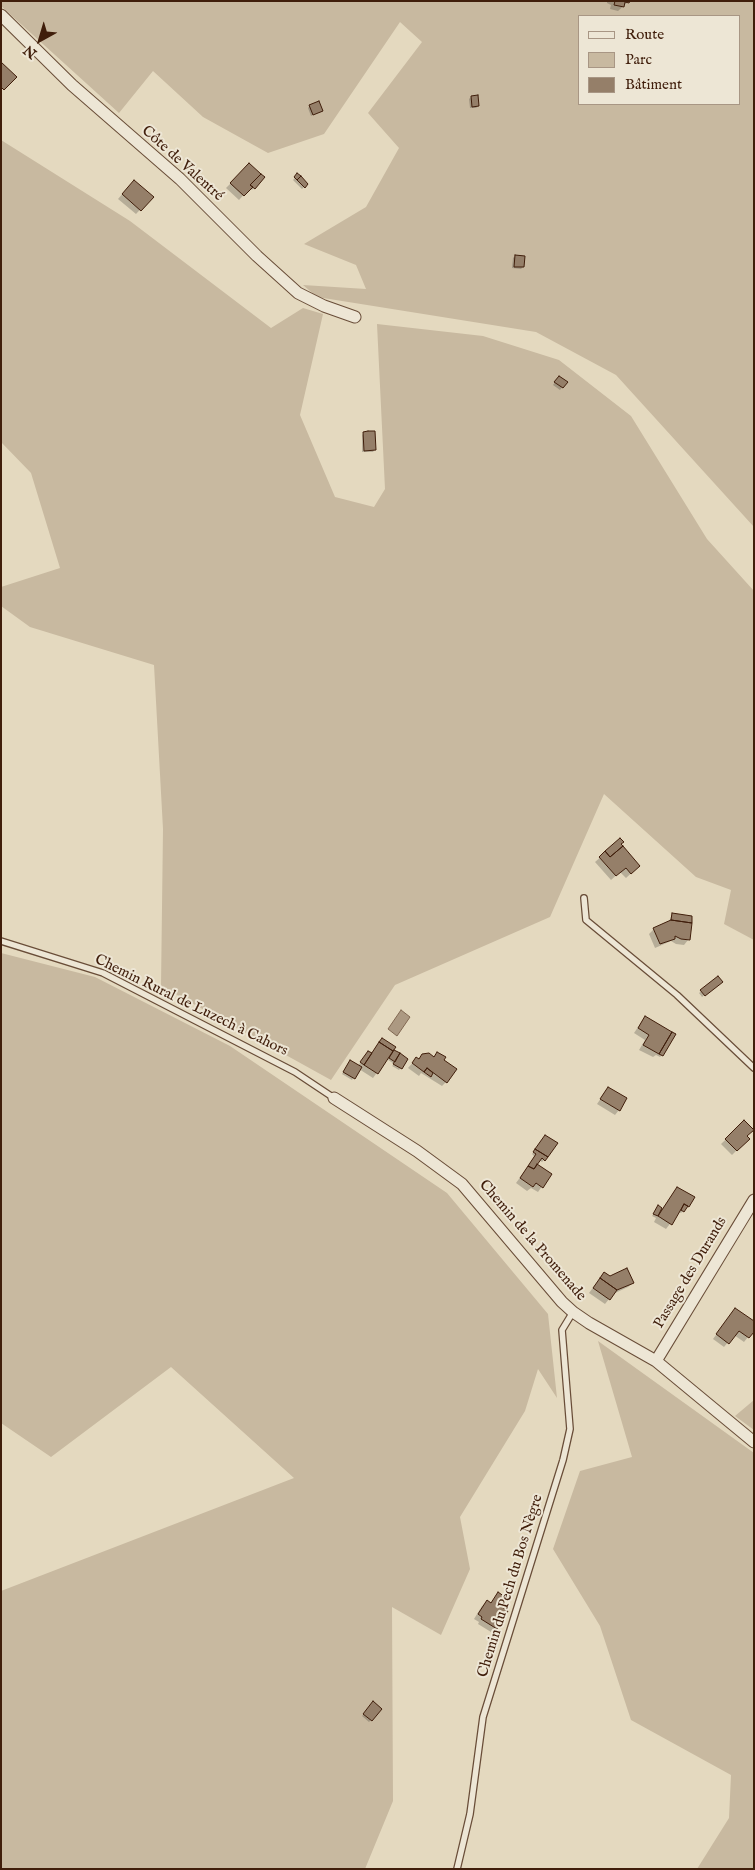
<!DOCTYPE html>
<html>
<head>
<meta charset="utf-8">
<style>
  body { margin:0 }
  #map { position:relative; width:755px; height:1870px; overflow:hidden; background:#e4d9bf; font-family:"IM FELL English",serif }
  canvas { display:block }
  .frame { position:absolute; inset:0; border:2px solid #401e0b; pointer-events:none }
  .legend { position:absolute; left:578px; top:15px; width:162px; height:90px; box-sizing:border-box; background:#ede6d5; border:1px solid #a89684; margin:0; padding:6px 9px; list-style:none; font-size:15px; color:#401e0b }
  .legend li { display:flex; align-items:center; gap:10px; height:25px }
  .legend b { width:25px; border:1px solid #a89684 }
  .north { position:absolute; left:15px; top:15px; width:50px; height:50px; -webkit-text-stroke:4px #ede6d5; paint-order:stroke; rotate:219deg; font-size:14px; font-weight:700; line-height:20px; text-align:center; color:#401e0b }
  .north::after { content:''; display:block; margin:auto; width:18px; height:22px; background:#401e0b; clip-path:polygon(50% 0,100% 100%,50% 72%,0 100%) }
</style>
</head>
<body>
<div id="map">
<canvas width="755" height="1870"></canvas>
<div class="frame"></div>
<ul class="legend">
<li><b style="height:6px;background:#ede6d5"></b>Route</li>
<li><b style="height:14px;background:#c8b9a0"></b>Parc</li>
<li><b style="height:14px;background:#957f69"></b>Bâtiment</li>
</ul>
<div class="north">N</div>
</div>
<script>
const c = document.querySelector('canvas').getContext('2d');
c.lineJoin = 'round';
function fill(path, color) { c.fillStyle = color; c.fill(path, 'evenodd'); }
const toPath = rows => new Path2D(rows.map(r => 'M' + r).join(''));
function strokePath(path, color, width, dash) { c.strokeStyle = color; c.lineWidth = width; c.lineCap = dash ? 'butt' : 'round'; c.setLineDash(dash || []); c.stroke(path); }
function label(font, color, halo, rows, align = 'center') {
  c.font = font + ' "IM FELL English",serif'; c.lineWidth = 4; c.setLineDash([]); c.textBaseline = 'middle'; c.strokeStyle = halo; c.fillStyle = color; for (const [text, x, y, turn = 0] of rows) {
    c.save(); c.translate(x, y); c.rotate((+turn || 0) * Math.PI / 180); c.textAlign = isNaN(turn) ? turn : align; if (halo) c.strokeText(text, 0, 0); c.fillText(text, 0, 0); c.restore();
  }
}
fill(toPath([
  [1,1,754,1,754,527,616,375,536,332,317,297,303,285,366,289,356,265,304,244,366,207,399,148,368,113,422,42,400,22,324,134,268,153,203,117,153,71,119,113,1,6],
  [579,16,739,16,739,104,579,104],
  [1,140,130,221,271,328,303,308,323,314,300,415,335,497,374,507,385,489,377,324,483,336,559,360,631,416,707,539,754,591,754,940,724,924,731,890,696,877,604,794,550,917,395,985,331,1080,161,986,163,829,154,665,30,627,1,606,1,587,60,568,31,473,1,442],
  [1,953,95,977,230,1046,447,1193,548,1314,557,1398,538,1369,525,1411,460,1517,470,1569,441,1635,392,1607,393,1801,365,1869,1,1869,1,1591,294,1478,171,1367,51,1457,1,1423],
  [598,1341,754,1453,754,1869,697,1869,729,1818,731,1775,631,1720,600,1626,553,1549,580,1471,632,1457],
  [754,1400,754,1430,735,1416]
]), '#c8b9a0');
const water = toPath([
  [401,1010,410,1017,397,1036,388,1029,401,1010]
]);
fill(water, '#ac9982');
strokePath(water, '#816852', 1);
fill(toPath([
  [607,1,629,1,618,11,610,9,611,5,607,3],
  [471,97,478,106,476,108,470,108,469,99],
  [310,106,321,111,311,116,308,108],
  [249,165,263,178,252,190,250,188,239,200,226,188],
  [297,175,307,184,302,189,293,180],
  [129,186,152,197,136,214,118,199],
  [515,256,523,267,521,269,512,268,513,258],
  [557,379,566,382,560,390,553,385],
  [364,433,375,449,373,452,362,452,362,435],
  [620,840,620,844,639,866,626,878,620,872,611,880,595,862],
  [672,914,688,940,684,945,676,944,671,941,655,948,649,934,654,929,669,922],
  [718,977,720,983,702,997,699,993],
  [645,1017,662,1055,660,1057,656,1055,653,1057,639,1050,645,1040,634,1033],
  [377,1045,390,1055,395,1051,407,1059,399,1070,392,1066,394,1064,387,1059,373,1078,359,1069,352,1080,342,1074,348,1063,358,1066,366,1054,371,1054],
  [437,1053,442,1060,446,1082,442,1086,421,1073,419,1076,408,1068,416,1059,418,1060,433,1058],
  [608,1088,619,1110,615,1115,597,1104],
  [744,1122,745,1136,748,1139,732,1155,721,1144],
  [541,1141,544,1160,542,1162,539,1160,536,1164,550,1175,538,1192,531,1188,527,1191,516,1183,535,1157,532,1154],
  [677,1188,693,1198,683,1211,681,1213,679,1212,666,1229,654,1222,656,1218,652,1216,658,1207,662,1209],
  [604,1273,610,1277,633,1283,628,1287,613,1294,605,1304,589,1293],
  [731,1314,748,1337,744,1342,734,1335,724,1347,713,1339],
  [498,1594,496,1628,491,1632,478,1624,479,1622,474,1619,482,1606,487,1602,490,1604],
  [373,1703,371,1720,369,1722,362,1716]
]), '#0003');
const building = toPath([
  [615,1,630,1,629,3,625,2,624,7,614,5,615,1],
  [1,62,17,77,4,90,1,87,1,62],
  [478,95,479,106,472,107,471,96,478,95],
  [319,101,323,111,313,115,309,105,319,101],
  [249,163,261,174,250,185,253,187,244,196,230,183,249,163],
  [297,173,301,176,297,180,294,177,297,173],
  [261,174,265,177,255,189,250,185,261,174],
  [301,176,308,184,305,188,297,180,301,176],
  [134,180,154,197,141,211,122,194,134,180],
  [515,255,525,256,524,267,514,267,515,255],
  [559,376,568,382,563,388,554,382,559,376],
  [368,431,375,431,376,450,364,451,363,432,368,431],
  [620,838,624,842,621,844,623,846,610,857,605,851,620,838],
  [623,846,640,866,631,874,626,868,616,876,599,857,605,851,610,857,623,846],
  [672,913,692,916,692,923,671,920,672,913],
  [671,920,692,923,690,940,681,939,675,936,675,939,660,944,653,928,671,920],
  [718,976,723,982,705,996,700,990,718,976],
  [645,1016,672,1032,659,1054,643,1045,649,1035,638,1028,645,1016],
  [672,1032,676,1034,663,1056,659,1054,672,1032],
  [382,1038,396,1047,393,1051,379,1042,382,1038],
  [379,1042,393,1051,378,1074,364,1065,379,1042],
  [394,1050,400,1053,395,1062,389,1058,394,1050],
  [368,1051,372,1053,364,1065,360,1062,368,1051],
  [437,1052,446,1057,444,1060,457,1069,447,1083,427,1068,424,1072,412,1063,416,1057,419,1059,422,1054,429,1053,434,1057,437,1052],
  [400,1053,408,1059,402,1069,393,1064,400,1053],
  [350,1060,362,1067,355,1079,343,1072,350,1060],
  [427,1068,433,1073,431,1077,424,1072,427,1068],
  [608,1087,627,1098,620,1111,600,1099,608,1087],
  [744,1120,754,1130,747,1136,750,1139,737,1151,725,1139,744,1120],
  [545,1135,558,1143,548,1157,535,1149,545,1135],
  [535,1149,548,1157,545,1161,542,1158,534,1169,528,1166,536,1154,533,1152,535,1149],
  [537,1164,552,1174,543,1188,536,1183,533,1187,520,1178,528,1166,534,1169,537,1164],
  [677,1187,695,1197,689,1207,684,1204,672,1225,658,1216,677,1187],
  [684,1204,688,1206,684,1212,681,1210,684,1204],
  [658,1205,662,1208,658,1216,653,1214,658,1205],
  [627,1268,634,1283,617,1290,600,1278,604,1272,610,1276,627,1268],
  [600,1278,617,1290,610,1300,593,1288,600,1278],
  [735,1308,754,1321,754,1332,749,1338,739,1331,729,1344,716,1334,735,1308],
  [498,1592,505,1597,499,1605,508,1611,497,1629,481,1619,482,1617,478,1614,487,1600,491,1603,498,1592],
  [373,1701,382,1709,372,1721,363,1714,373,1701]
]);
fill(building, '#957f69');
strokePath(building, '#401e0b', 1);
const service = toPath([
  [584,898,586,920,677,995,754,1068],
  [1,941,103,973,295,1072,334,1098],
  [457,1869,470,1814,483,1717,563,1460,570,1429,562,1330,573,1312]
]);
const minor = toPath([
  [1,15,72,85,180,179,257,256,298,293,324,306,355,317],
  [334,1098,417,1151,462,1184,562,1302,573,1312,589,1323,656,1361,754,1442],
  [656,1361,754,1200]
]);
strokePath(service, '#694d38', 8);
strokePath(minor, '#694d38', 13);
strokePath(service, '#ede6d5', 5.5);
strokePath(minor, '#ede6d5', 11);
label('15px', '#401e0b', '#ede6d5', [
  ["Côte de Valentré",182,164,42],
  ["Chemin Rural de Luzech à Cahors",191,1006,26],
  ["Chemin de la Promenade",532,1241,49],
  ["Passage des Durands",691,1273,-59],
  ["Chemin du Pech du Bos Nègre",511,1586,-73]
]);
</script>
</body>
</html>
